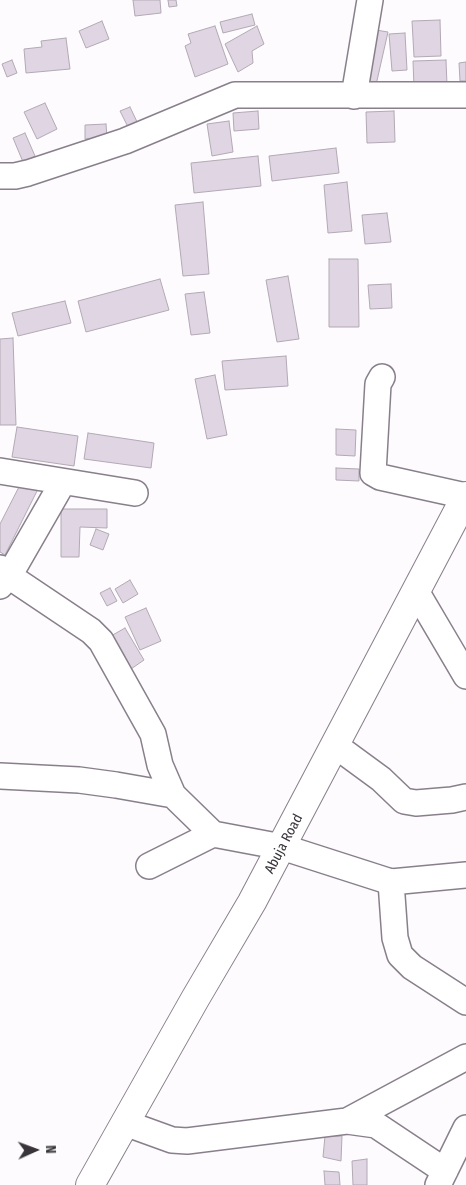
<!DOCTYPE html>
<html>
<head>
<meta charset="utf-8">
<style>
  body { margin:0 }
  #map { position:relative; width:466px; height:1185px; overflow:hidden; background:#fdfbfd; font-family:"Fira Sans Condensed",sans-serif }
  canvas { display:block }
  .north { position:absolute; left:10px; top:1125px; width:50px; height:50px; -webkit-text-stroke:4px #fff; paint-order:stroke; rotate:88deg; font-size:14px; font-weight:700; line-height:20px; text-align:center; color:#38343a }
  .north::after { content:''; display:block; margin:auto; width:18px; height:22px; background:#38343a; clip-path:polygon(50% 0,100% 100%,50% 72%,0 100%) }
</style>
</head>
<body>
<div id="map">
<canvas width="466" height="1185"></canvas>
<div class="north">N</div>
</div>
<script>
const c = document.querySelector('canvas').getContext('2d');
c.lineJoin = 'round';
function fill(path, color) { c.fillStyle = color; c.fill(path, 'evenodd'); }
const toPath = rows => new Path2D(rows.map(r => 'M' + r).join(''));
function strokePath(path, color, width, dash) { c.strokeStyle = color; c.lineWidth = width; c.lineCap = dash ? 'butt' : 'round'; c.setLineDash(dash || []); c.stroke(path); }
function label(font, color, halo, rows, align = 'center') {
  c.font = font + ' "Fira Sans Condensed",sans-serif'; c.lineWidth = 4; c.setLineDash([]); c.textBaseline = 'middle'; c.strokeStyle = halo; c.fillStyle = color; for (const [text, x, y, turn = 0] of rows) {
    c.save(); c.translate(x, y); c.rotate((+turn || 0) * Math.PI / 180); c.textAlign = isNaN(turn) ? turn : align; if (halo) c.strokeText(text, 0, 0); c.fillText(text, 0, 0); c.restore();
  }
}
const building = toPath([
  [133,0,160,0,161,13,135,16,133,0],
  [168,0,176,0,177,6,169,7,168,0],
  [252,14,255,25,223,33,220,22,252,14],
  [440,20,441,56,414,57,412,21,440,20],
  [102,21,109,39,86,48,79,31,102,21],
  [215,26,228,64,195,77,185,46,191,43,188,34,215,26],
  [257,26,264,44,252,51,253,63,238,72,225,44,257,26],
  [376,30,388,32,376,85,364,82,376,30],
  [405,33,407,70,392,71,389,34,405,33],
  [66,38,70,69,26,73,24,49,42,47,41,41,66,38],
  [12,60,17,73,7,77,2,64,12,60],
  [446,60,447,85,414,87,413,61,446,60],
  [466,62,466,81,460,81,459,63,466,62],
  [45,103,57,129,37,139,24,112,45,103],
  [130,107,139,126,130,131,120,111,130,107],
  [258,111,259,129,234,131,233,113,258,111],
  [394,111,395,142,367,143,366,112,394,111],
  [229,121,233,152,212,156,207,124,229,121],
  [106,124,107,137,85,139,85,125,106,124],
  [25,133,35,156,23,162,13,138,25,133],
  [336,148,339,173,272,181,269,156,336,148],
  [258,156,261,186,194,193,191,163,258,156],
  [347,182,352,231,328,233,324,185,347,182],
  [203,202,209,274,183,276,175,205,203,202],
  [387,213,391,242,365,244,362,215,387,213],
  [329,259,358,259,359,327,329,327,329,259],
  [288,276,299,339,277,342,266,280,288,276],
  [160,279,169,310,86,332,78,301,160,279],
  [391,284,392,308,370,309,368,285,391,284],
  [204,292,210,333,191,335,185,294,204,292],
  [65,301,71,323,18,336,12,313,65,301],
  [13,338,16,425,0,425,0,339,13,338],
  [286,356,288,386,225,390,222,361,286,356],
  [215,375,227,435,207,439,195,379,215,375],
  [17,427,78,436,74,466,12,457,17,427],
  [336,429,356,430,355,456,336,455,336,429],
  [88,433,154,443,151,468,84,459,88,433],
  [336,468,359,469,359,481,336,480,336,468],
  [21,483,37,491,5,555,0,552,0,524,21,483],
  [61,509,107,509,107,528,80,527,79,557,61,557,61,509],
  [96,529,109,534,103,550,90,545,96,529],
  [130,580,138,594,123,603,115,589,130,580],
  [110,588,117,601,107,606,100,593,110,588],
  [146,608,161,641,140,650,125,617,146,608],
  [125,628,144,660,131,669,111,636,125,628],
  [325,1136,342,1136,341,1161,323,1157,325,1136],
  [367,1159,367,1185,353,1185,352,1161,367,1159],
  [324,1171,339,1172,340,1185,325,1185,324,1171]
]);
fill(building, '#e0d6e3');
strokePath(building, '#b2a9b5', 1);
const minor = toPath([
  [354,96,370,0],
  [0,176,15,176,28,173,125,141,235,95,466,95],
  [382,377,378,384,373,473,380,477,466,496],
  [0,471,135,493],
  [0,568,9,576,91,631,101,641,153,734,160,765,173,795,213,834,282,847,391,882,466,875],
  [0,586,9,576,63,482],
  [416,591,466,676],
  [336,746,381,779,404,801,416,803,452,800,466,797],
  [0,776,79,780,116,785,173,795],
  [149,866,213,834],
  [391,882,395,938,400,955,412,967,466,1002],
  [347,1121,466,1057],
  [125,1123,172,1140,187,1141,347,1121,376,1125,445,1171],
  [438,1185,466,1128]
]);
const major = toPath([
  [90,1185,195,999,252,902,466,496]
]);
strokePath(minor, '#887f8b', 28);
strokePath(major, '#887f8b', 30);
strokePath(minor, '#fff', 25);
strokePath(major, '#fff', 28);
label('14px', '#38343a', '#fff', [
  ["Abuja Road",284,844,-62]
]);
</script>
</body>
</html>
